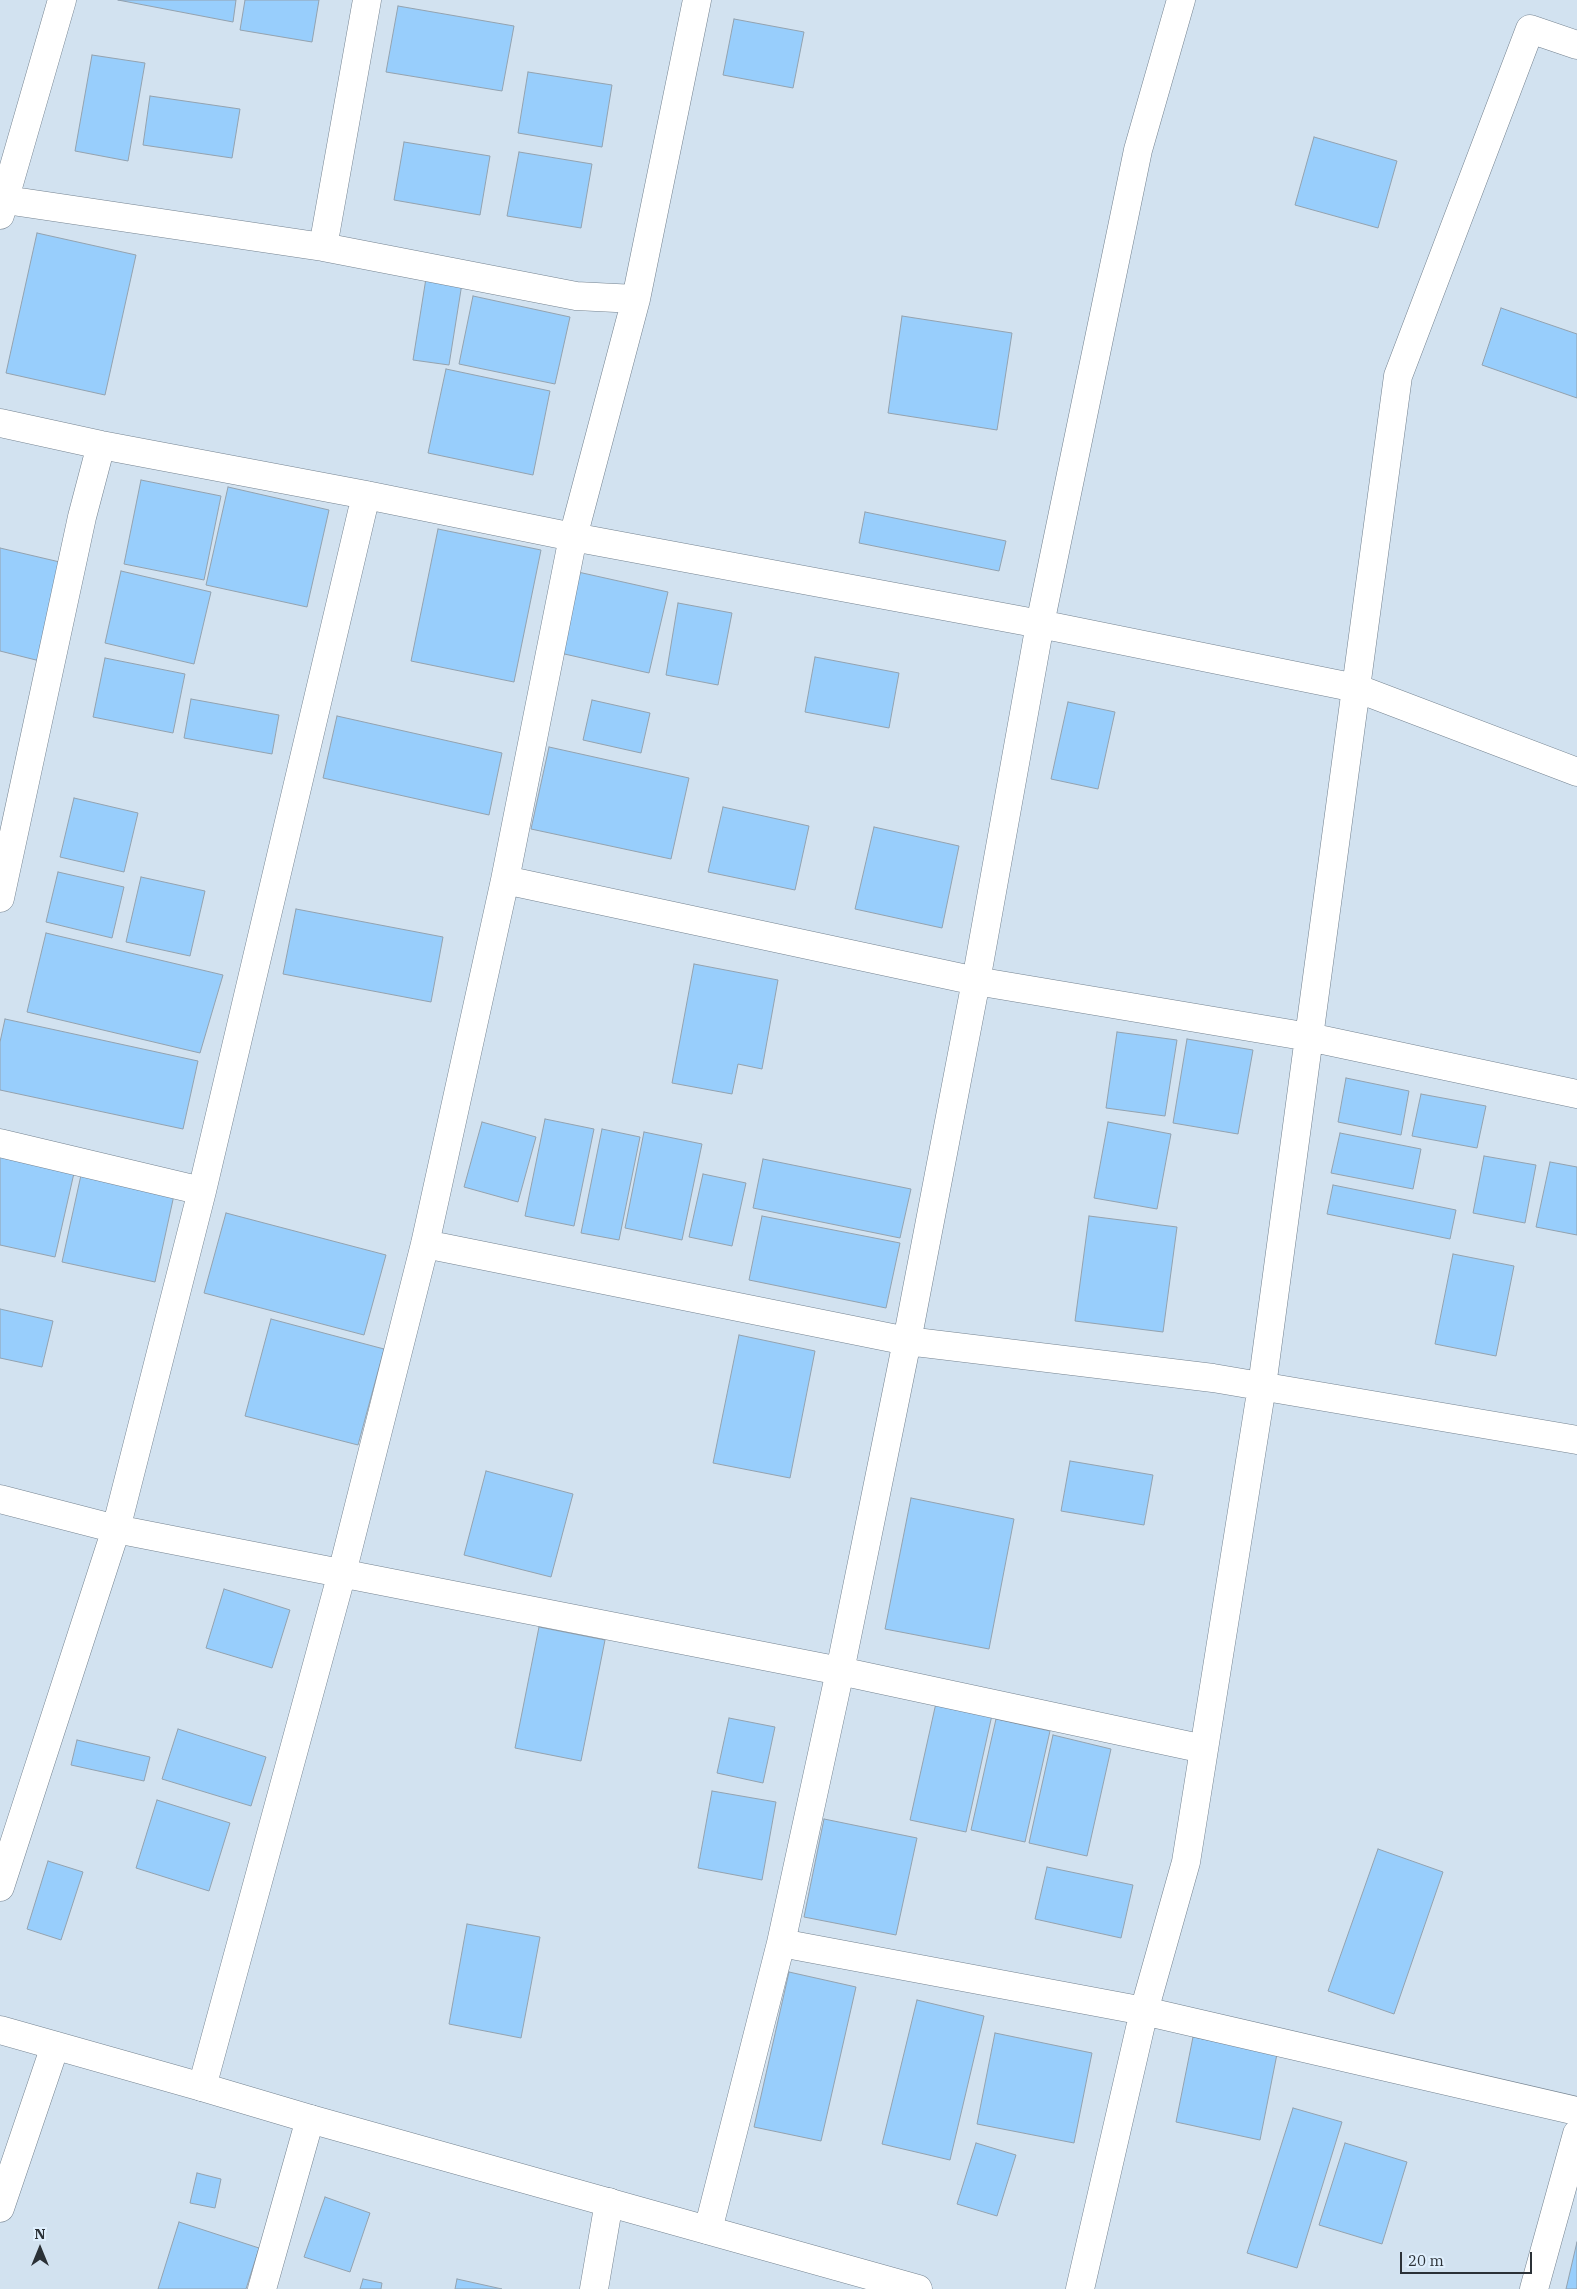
<!DOCTYPE html>
<html>
<head>
<meta charset="utf-8">
<style>
  body { margin:0 }
  #map { position:relative; width:1577px; height:2289px; overflow:hidden; background:#d2e2f0; font-family:"IBM Plex Serif",serif }
  canvas { display:block }
  .north { position:absolute; left:15px; top:2224px; width:50px; height:50px; -webkit-text-stroke:4px #dfeffd; paint-order:stroke; rotate:0deg; font-size:14px; font-weight:700; line-height:20px; text-align:center; color:#2b3137 }
  .north::after { content:''; display:block; margin:auto; width:18px; height:22px; background:#2b3137; clip-path:polygon(50% 0,100% 100%,50% 72%,0 100%) }
  .scale { position:absolute; left:1400px; top:2252px; width:132px; height:22px; box-sizing:border-box; border:2px solid #2b3137; border-top:0; padding-left:6px; font-size:15px; line-height:18px; white-space:nowrap; color:#2b3137; -webkit-text-stroke:4px #dfeffd; paint-order:stroke }
</style>
</head>
<body>
<div id="map">
<canvas width="1577" height="2289"></canvas>
<div class="north">N</div>
<div class="scale">20 m</div>
</div>
<script>
const c = document.querySelector('canvas').getContext('2d');
c.lineJoin = 'round';
function fill(path, color) { c.fillStyle = color; c.fill(path, 'evenodd'); }
const toPath = rows => new Path2D(rows.map(r => 'M' + r).join(''));
function strokePath(path, color, width, dash) { c.strokeStyle = color; c.lineWidth = width; c.lineCap = dash ? 'butt' : 'round'; c.setLineDash(dash || []); c.stroke(path); }
const building = toPath([
  [118,0,236,0,233,22,118,0],
  [245,0,319,0,312,42,240,30,245,0],
  [398,6,514,26,502,91,386,72,398,6],
  [734,19,804,32,793,88,723,75,734,19],
  [92,55,145,63,128,161,75,151,92,55],
  [528,72,612,85,602,147,518,133,528,72],
  [150,96,240,109,232,158,143,145,150,96],
  [1314,137,1397,161,1378,228,1295,205,1314,137],
  [404,142,490,156,480,215,394,200,404,142],
  [519,152,592,164,581,228,507,216,519,152],
  [37,233,136,255,105,395,6,373,37,233],
  [427,272,463,277,449,365,413,360,427,272],
  [473,296,570,317,555,384,459,364,473,296],
  [1501,308,1577,334,1577,398,1482,365,1501,308],
  [902,316,1012,333,997,430,888,413,902,316],
  [446,369,550,391,533,475,428,453,446,369],
  [141,480,221,496,204,580,124,564,141,480],
  [228,487,329,510,307,607,206,585,228,487],
  [865,512,1006,541,999,571,859,543,865,512],
  [438,529,541,550,514,682,411,661,438,529],
  [0,548,64,563,40,661,0,651,0,548],
  [121,571,211,592,194,664,105,643,121,571],
  [578,572,668,592,649,673,560,653,578,572],
  [678,603,732,613,718,685,666,675,678,603],
  [815,657,899,673,889,728,805,712,815,657],
  [105,658,185,674,173,733,93,717,105,658],
  [191,699,279,715,272,754,184,738,191,699],
  [592,700,650,713,641,753,583,740,592,700],
  [1068,702,1115,712,1098,789,1051,779,1068,702],
  [337,716,502,753,489,815,323,778,337,716],
  [549,747,689,778,671,859,531,829,549,747],
  [74,798,138,813,124,872,60,857,74,798],
  [723,807,809,826,795,890,708,872,723,807],
  [874,827,959,846,942,928,855,909,874,827],
  [58,872,124,887,112,938,46,922,58,872],
  [141,877,205,891,190,956,126,942,141,877],
  [296,909,443,937,431,1002,283,974,296,909],
  [46,933,223,975,200,1053,27,1012,46,933],
  [694,964,778,980,762,1069,738,1064,732,1094,672,1083,694,964],
  [5,1019,198,1061,183,1129,0,1090,0,1042,5,1019],
  [1117,1032,1177,1040,1165,1116,1106,1108,1117,1032],
  [1187,1039,1253,1050,1238,1134,1173,1123,1187,1039],
  [1346,1078,1409,1091,1401,1135,1338,1122,1346,1078],
  [1421,1094,1486,1106,1477,1148,1412,1136,1421,1094],
  [545,1119,594,1129,574,1226,525,1216,545,1119],
  [482,1122,536,1137,518,1202,464,1187,482,1122],
  [1108,1122,1171,1134,1157,1209,1094,1198,1108,1122],
  [602,1129,640,1137,619,1240,581,1233,602,1129],
  [644,1132,702,1144,682,1240,625,1228,644,1132],
  [1340,1133,1421,1149,1413,1189,1331,1173,1340,1133],
  [1484,1156,1536,1165,1525,1223,1473,1213,1484,1156],
  [0,1157,74,1173,55,1257,0,1245,0,1157],
  [763,1159,911,1189,900,1238,753,1208,763,1159],
  [1550,1162,1577,1167,1577,1235,1536,1227,1550,1162],
  [703,1174,746,1183,732,1246,689,1237,703,1174],
  [81,1175,174,1195,155,1282,62,1262,81,1175],
  [1333,1185,1456,1210,1450,1239,1327,1214,1333,1185],
  [226,1213,386,1255,364,1335,204,1293,226,1213],
  [762,1216,900,1243,886,1308,749,1280,762,1216],
  [1089,1216,1177,1227,1163,1332,1075,1321,1089,1216],
  [1453,1254,1514,1266,1496,1356,1435,1344,1453,1254],
  [0,1309,53,1321,42,1367,0,1358,0,1309],
  [271,1319,384,1349,358,1445,245,1416,271,1319],
  [739,1335,815,1351,790,1478,713,1463,739,1335],
  [1070,1461,1153,1475,1144,1525,1061,1511,1070,1461],
  [486,1471,573,1494,551,1577,464,1555,486,1471],
  [911,1498,1014,1519,989,1649,885,1629,911,1498],
  [224,1589,290,1610,272,1668,206,1648,224,1589],
  [539,1627,605,1640,581,1761,515,1748,539,1627],
  [936,1703,992,1715,966,1832,910,1820,936,1703],
  [729,1718,775,1727,763,1783,717,1773,729,1718],
  [996,1719,1050,1731,1025,1842,971,1830,996,1719],
  [178,1729,266,1757,251,1806,162,1779,178,1729],
  [1053,1735,1111,1749,1087,1856,1029,1843,1053,1735],
  [77,1740,150,1757,144,1781,71,1765,77,1740],
  [712,1791,776,1802,762,1880,698,1868,712,1791],
  [157,1800,230,1823,209,1891,136,1868,157,1800],
  [824,1819,917,1838,896,1935,804,1917,824,1819],
  [1378,1849,1443,1872,1394,2014,1328,1991,1378,1849],
  [48,1861,83,1872,61,1940,27,1929,48,1861],
  [1047,1867,1133,1885,1121,1938,1035,1919,1047,1867],
  [467,1924,540,1937,521,2038,449,2024,467,1924],
  [789,1972,856,1987,821,2141,754,2127,789,1972],
  [917,2000,984,2016,950,2160,882,2144,917,2000],
  [995,2033,1092,2053,1074,2143,977,2124,995,2033],
  [1193,2037,1277,2054,1260,2140,1176,2122,1193,2037],
  [1293,2108,1342,2122,1297,2268,1247,2253,1293,2108],
  [976,2143,1016,2155,997,2216,957,2204,976,2143],
  [1345,2143,1407,2162,1382,2244,1319,2225,1345,2143],
  [197,2173,221,2179,215,2208,190,2203,197,2173],
  [325,2197,370,2213,350,2272,304,2257,325,2197],
  [179,2222,259,2248,246,2289,158,2289,179,2222],
  [1577,2242,1577,2289,1566,2289,1577,2242],
  [363,2279,382,2283,381,2289,360,2289,363,2279],
  [457,2279,502,2289,455,2289,457,2279]
]);
fill(building, '#98cefc');
strokePath(building, '#93a2af', 1);
const street = toPath([
  [0,199,323,247,576,296,636,299],
  [0,215,62,0],
  [323,247,367,0],
  [0,423,101,445,366,495,573,537,1040,624,1356,688,1577,772],
  [505,880,976,981,1309,1037,1577,1094],
  [0,898,82,517,101,445],
  [0,1143,202,1191],
  [425,1244,907,1341,1213,1378,1577,1440],
  [0,1499,116,1529,840,1671,1204,1749],
  [0,1887,116,1529,202,1191,366,495],
  [781,1943,1144,2011,1577,2111],
  [202,2087,342,1573,425,1244,505,880,573,537,636,299,697,0],
  [0,2208,55,2046],
  [708,2230,781,1943,840,1671,907,1341,976,981,1040,624,1138,150,1181,0],
  [262,2289,310,2119],
  [594,2289,609,2202],
  [1080,2289,1144,2011,1186,1862,1262,1386,1398,376,1530,29,1577,45],
  [1534,2289,1577,2134]
]);
const secondary = toPath([
  [0,2030,202,2087,310,2119,918,2289]
]);
strokePath(street, '#758390', 29);
strokePath(secondary, '#758390', 29);
strokePath(street, '#fff', 28);
strokePath(secondary, '#fff', 28);
</script>
</body>
</html>
